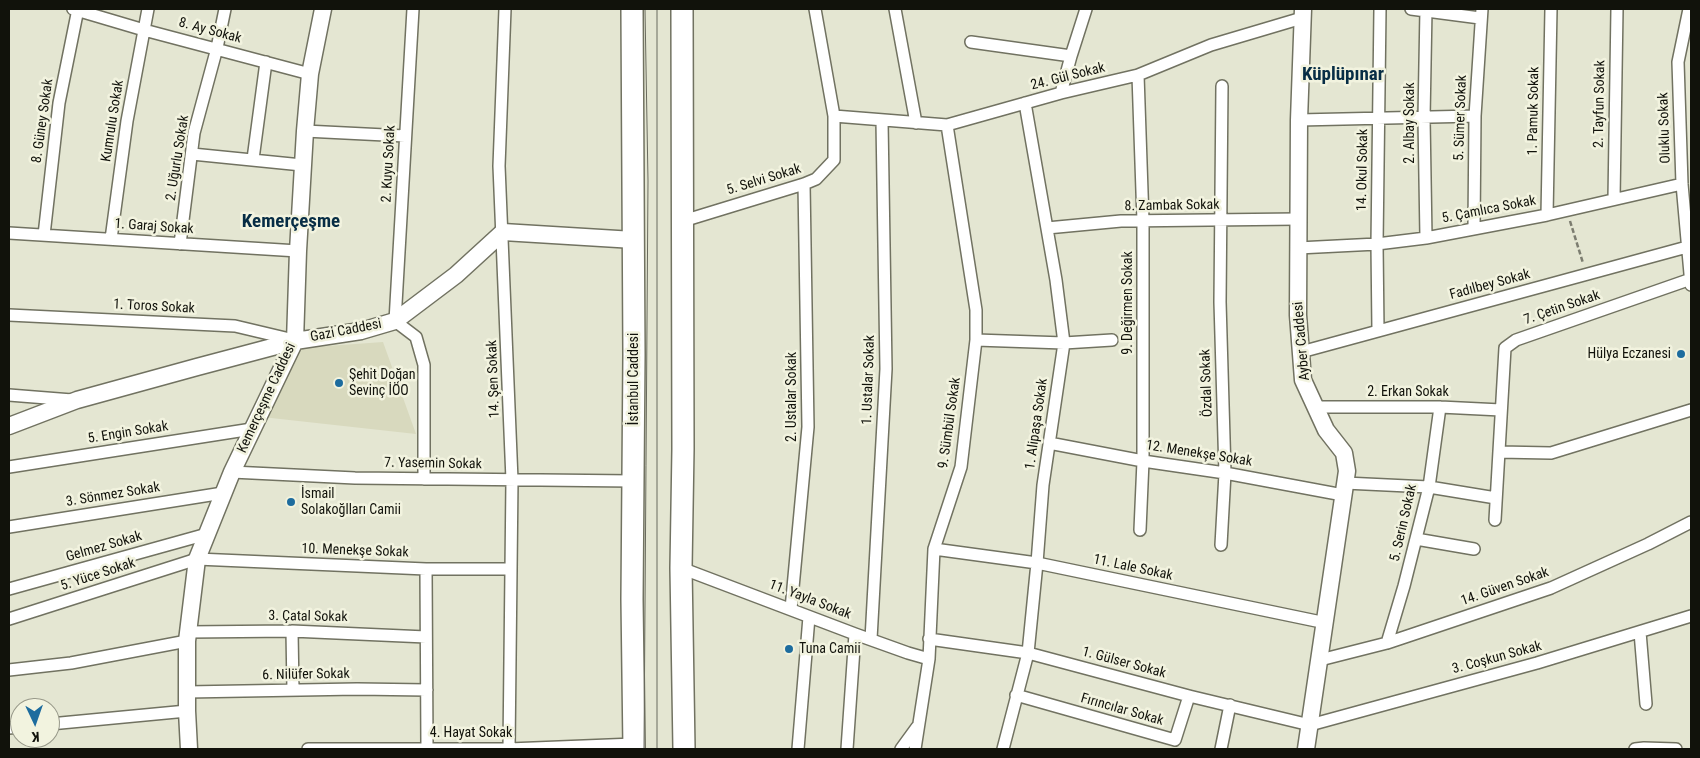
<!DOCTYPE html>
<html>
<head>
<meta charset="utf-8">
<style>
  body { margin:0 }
  #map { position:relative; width:1700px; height:758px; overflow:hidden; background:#e4e6d2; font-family:"Roboto Condensed",sans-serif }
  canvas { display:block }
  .frame { position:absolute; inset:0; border:10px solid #11120b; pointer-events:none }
  .north { position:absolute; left:10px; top:698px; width:50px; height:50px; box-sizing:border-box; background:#f2f3df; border:1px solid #98998a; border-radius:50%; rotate:177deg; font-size:14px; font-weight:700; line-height:20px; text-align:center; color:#11120b }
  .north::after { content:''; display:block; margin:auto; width:18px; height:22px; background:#1d6c9e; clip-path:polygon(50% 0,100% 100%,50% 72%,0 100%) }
</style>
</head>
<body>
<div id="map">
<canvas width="1700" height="758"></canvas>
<div class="frame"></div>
<div class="north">K</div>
</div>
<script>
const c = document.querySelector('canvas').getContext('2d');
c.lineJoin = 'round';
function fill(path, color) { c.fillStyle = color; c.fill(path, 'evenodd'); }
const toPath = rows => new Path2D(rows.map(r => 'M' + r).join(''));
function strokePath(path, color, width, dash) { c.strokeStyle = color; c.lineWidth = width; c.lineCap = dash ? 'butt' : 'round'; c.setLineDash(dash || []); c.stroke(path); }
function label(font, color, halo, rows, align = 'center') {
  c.font = font + ' "Roboto Condensed",sans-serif'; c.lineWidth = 5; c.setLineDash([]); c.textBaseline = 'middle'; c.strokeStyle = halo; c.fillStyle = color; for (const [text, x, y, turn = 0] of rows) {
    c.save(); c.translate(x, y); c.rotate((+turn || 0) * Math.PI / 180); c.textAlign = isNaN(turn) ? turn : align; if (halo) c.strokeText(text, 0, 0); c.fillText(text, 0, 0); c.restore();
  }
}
fill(toPath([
  [383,342,416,434,262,417,300,348]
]), '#d8d9be');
const street = toPath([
  [73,9,144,30,310,74],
  [413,9,395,321,416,337,424,365,424,479],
  [505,9,499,166,512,480,509,749],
  [895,9,916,123],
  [1411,9,1480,18],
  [1689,9,1678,62,1682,184,1691,285],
  [971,42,1071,56],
  [1138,75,1143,221,1143,461,1140,530],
  [1061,93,1071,56,1086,9],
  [834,116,947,125,1061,93,1138,75,1211,45,1302,18],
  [1299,120,1475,116],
  [305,131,405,136],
  [192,154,302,165],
  [253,159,266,62],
  [1614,199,1617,9],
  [1547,215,1551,9],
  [683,221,804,184,816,179,834,160,834,116,815,9],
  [1047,228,1121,221,1298,219],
  [1474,228,1475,116,1482,9],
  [9,233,298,251],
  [44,235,59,103,78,9],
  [1426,238,1424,118,1426,9],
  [111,239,127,121,148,9],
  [180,244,194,133,217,48,225,9],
  [1298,248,1377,244,1426,238,1547,215,1682,184],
  [9,315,235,326,294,340],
  [1378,331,1377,244,1380,9],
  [976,340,1064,343,1112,340],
  [1301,352,1687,247],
  [9,395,72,400],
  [1315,407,1440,407,1501,410],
  [1049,443,1143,461,1225,473,1343,495],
  [1499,452,1551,453,1691,410],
  [9,467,252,429],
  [232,472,355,478,633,481],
  [1345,483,1429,487,1496,498],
  [1495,520,1505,348,1516,340,1691,279],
  [9,527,223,493],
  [1416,539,1474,549],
  [1221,545,1225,473,1220,302,1222,86],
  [934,549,1037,563,1326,623],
  [681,568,855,634,908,653,929,659],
  [426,569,427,749],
  [9,589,207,534],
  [791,609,808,427,804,184],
  [9,619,197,559,426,569,511,569],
  [292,631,293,690],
  [188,632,292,631,426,637],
  [1640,632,1646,704],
  [871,639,886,369,882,121],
  [929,639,1028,653,1189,696,1310,725,1537,663,1691,616],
  [1387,643,1404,586,1429,487,1440,407],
  [1320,660,1387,643,1551,588,1648,544,1691,522],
  [9,670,71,663,187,641],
  [187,692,357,689,427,690],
  [1016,695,1175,740,1189,696],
  [50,724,187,711],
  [9,728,20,727],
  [308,749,509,749,634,744],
  [798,749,809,617],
  [847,749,855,634],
  [901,749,917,727],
  [915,749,929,659,934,549,961,467,976,340,976,310,947,125],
  [1003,749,1028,653,1037,563,1043,485,1064,343,1056,280,1025,103],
  [1221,749,1230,705],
  [1635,749,1644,748,1676,749]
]);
const secondary = toPath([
  [1303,9,1299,120,1298,315,1303,380,1326,430,1344,453,1347,471,1306,749],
  [9,426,77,400,197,367,295,341,361,331,395,321,456,275,503,232,634,240],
  [189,749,187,711,187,641,197,559,232,472,295,341,298,251,305,131,310,74,323,9]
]);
const highway = toPath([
  [632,9,634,355,632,599,634,749],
  [682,9,683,449,681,568,684,749]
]);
strokePath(street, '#717261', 14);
strokePath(secondary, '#717261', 19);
strokePath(highway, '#717261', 24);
strokePath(toPath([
  [1570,221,1583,263]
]), '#7c7d70', 2.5, [5, 2.5]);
strokePath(street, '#fff', 11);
strokePath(secondary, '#fff', 16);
strokePath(highway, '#fff', 21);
strokePath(toPath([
  [644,749,648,181,645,9],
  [657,749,657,9]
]), '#696a5e', 1);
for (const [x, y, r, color] of [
  [1681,354,5,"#1d6c9e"],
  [339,383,5,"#1d6c9e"],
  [291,502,5,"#1d6c9e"],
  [789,649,5,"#1d6c9e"]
]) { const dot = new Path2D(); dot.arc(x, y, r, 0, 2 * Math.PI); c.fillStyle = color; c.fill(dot); strokePath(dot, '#f2f3df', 2); }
label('14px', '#11120b', '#f2f3df', [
  ["8. Ay Sokak",210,31,15],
  ["24. Gül Sokak",1068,77,-14],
  ["2. Tayfun Sokak",1600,104,-89],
  ["1. Pamuk Sokak",1534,111,-89],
  ["5. Sümer Sokak",1461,118,-88],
  ["8. Güney Sokak",43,121,-82],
  ["Kumrulu Sokak",113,121,-81],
  ["2. Albay Sokak",1410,123,-90],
  ["Oluklu Sokak",1665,128,-92],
  ["2. Uğurlu Sokak",178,158,-81],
  ["2. Kuyu Sokak",389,164,-87],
  ["14. Okul Sokak",1363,170,-89],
  ["5. Selvi Sokak",764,180,-17],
  ["8. Zambak Sokak",1172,206,-1],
  ["5. Çamlıca Sokak",1489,210,-11],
  ["1. Garaj Sokak",154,227,4],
  ["Fadılbey Sokak",1490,285,-15],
  ["9. Değirmen Sokak",1128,303,-90],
  ["1. Toros Sokak",154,307,3],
  ["7. Çetin Sokak",1562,308,-19],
  ["Gazi Caddesi",346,331,-11],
  ["Ayber Caddesi",1302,341,-95],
  ["14. Şen Sokak",494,379,-92],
  ["İstanbul Caddesi",634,379,-90],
  ["1. Ustalar Sokak",869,380,-88],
  ["Özdal Sokak",1207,383,-92],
  ["2. Erkan Sokak",1408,392],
  ["2. Ustalar Sokak",792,397,-90],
  ["Kemerçeşme Caddesi",267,398,-65],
  ["9. Sümbül Sokak",950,423,-82],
  ["1. Alipaşa Sokak",1037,424,-82],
  ["5. Engin Sokak",128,433,-9],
  ["12. Menekşe Sokak",1199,454,9],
  ["7. Yasemin Sokak",433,464,1],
  ["3. Sönmez Sokak",113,495,-9],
  ["5. Serin Sokak",1404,523,-77],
  ["Gelmez Sokak",104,547,-16],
  ["10. Menekşe Sokak",355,551,2],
  ["11. Lale Sokak",1133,568,12],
  ["5. Yüce Sokak",98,575,-18],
  ["14. Güven Sokak",1505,587,-19],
  ["11. Yayla Sokak",810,600,21],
  ["3. Çatal Sokak",308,617,1],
  ["3. Coşkun Sokak",1497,658,-15],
  ["1. Gülser Sokak",1124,663,15],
  ["6. Nilüfer Sokak",306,675,-1],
  ["Fırıncılar Sokak",1122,710,16],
  ["4. Hayat Sokak",471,733]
]);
label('14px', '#11120b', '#f2f3df', [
  ["Hülya Eczanesi",1671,354,"right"],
  ["Şehit Doğan",349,375],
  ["Sevinç İÖO",349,391],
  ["İsmail",301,494],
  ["Solakoğlları Camii",301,510],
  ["Tuna Camii",799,649]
], 'left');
label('bold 19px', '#072d45', '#f2f3df', [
  ["Küplüpınar",1343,75],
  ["Kemerçeşme",291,222]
]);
</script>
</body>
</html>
